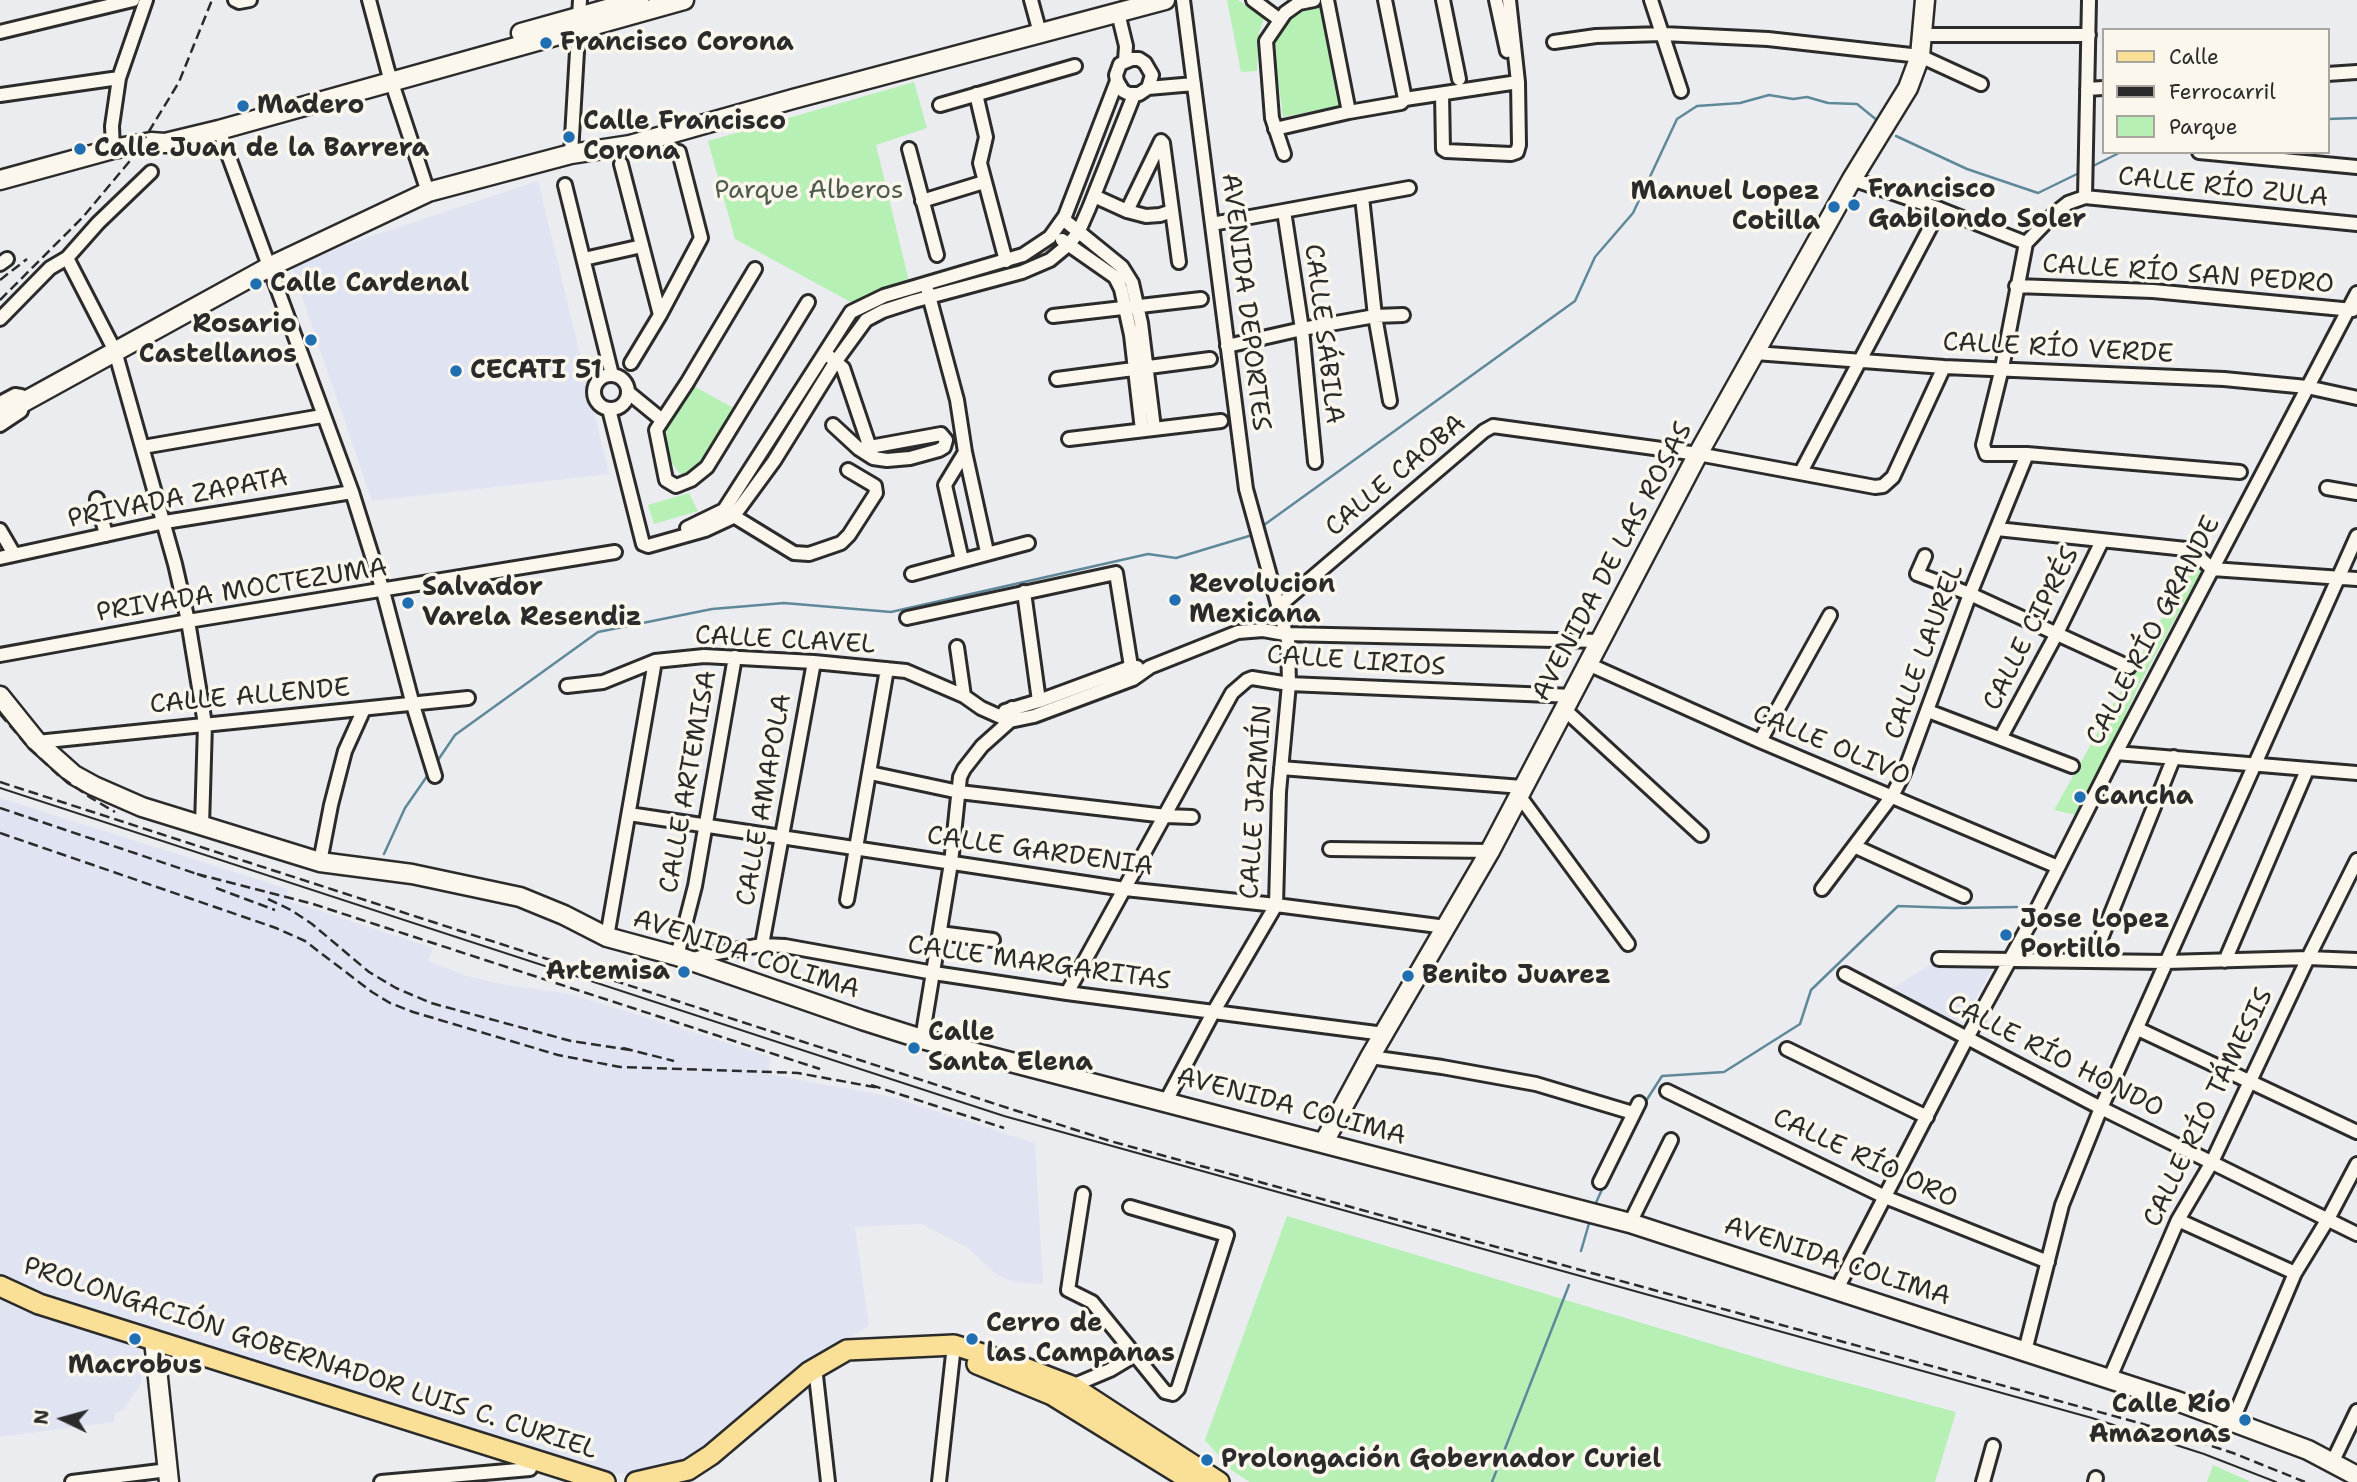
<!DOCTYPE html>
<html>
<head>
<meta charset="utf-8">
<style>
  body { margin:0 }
  #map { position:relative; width:2357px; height:1482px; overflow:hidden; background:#ebecf0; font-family:"Shantell Sans",sans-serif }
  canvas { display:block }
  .legend { position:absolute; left:2102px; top:28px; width:228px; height:126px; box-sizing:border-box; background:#fbf7ec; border:2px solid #a8a59f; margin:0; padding:9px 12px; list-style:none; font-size:21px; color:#2b2b2b }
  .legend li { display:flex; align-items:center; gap:14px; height:35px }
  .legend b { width:35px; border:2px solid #a8a59f }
  .north { position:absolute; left:28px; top:1384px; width:70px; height:70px; -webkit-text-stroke:5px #fbf7ec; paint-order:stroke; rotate:275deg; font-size:19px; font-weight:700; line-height:28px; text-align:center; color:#2b2b2b }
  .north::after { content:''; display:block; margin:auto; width:24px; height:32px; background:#2b2b2b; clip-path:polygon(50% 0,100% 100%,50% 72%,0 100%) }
</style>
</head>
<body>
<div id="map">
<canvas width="2357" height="1482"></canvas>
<ul class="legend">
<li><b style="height:9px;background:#fadf96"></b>Calle</li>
<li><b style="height:9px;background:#2b2b2b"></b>Ferrocarril</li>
<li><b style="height:19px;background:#b6f0b4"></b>Parque</li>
</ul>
<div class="north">N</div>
</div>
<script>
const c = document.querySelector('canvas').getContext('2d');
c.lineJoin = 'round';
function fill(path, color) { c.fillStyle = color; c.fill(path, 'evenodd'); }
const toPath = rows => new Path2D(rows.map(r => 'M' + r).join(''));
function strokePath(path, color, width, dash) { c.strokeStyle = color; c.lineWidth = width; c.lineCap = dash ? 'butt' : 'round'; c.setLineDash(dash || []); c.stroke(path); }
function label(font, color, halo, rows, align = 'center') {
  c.font = font + ' "Shantell Sans",sans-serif'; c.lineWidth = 7; c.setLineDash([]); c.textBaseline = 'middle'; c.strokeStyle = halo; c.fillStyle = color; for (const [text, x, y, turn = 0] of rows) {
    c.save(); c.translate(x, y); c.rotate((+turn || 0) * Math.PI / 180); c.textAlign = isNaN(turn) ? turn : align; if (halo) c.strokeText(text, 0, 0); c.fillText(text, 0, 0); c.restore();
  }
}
fill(toPath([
  [538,181,609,474,372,501,292,268,345,245],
  [0,798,288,889,286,900,433,948,428,961,467,976,507,985,564,993,603,1004,771,1057,768,1074,892,1097,1035,1143,1043,1284,1014,1282,997,1275,968,1248,922,1224,855,1227,869,1326,803,1364,705,1447,686,1460,666,1468,638,1474,602,1473,17,1285,0,1275],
  [1995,963,1962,1024,1891,989,1930,965],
  [0,1291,138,1339,142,1372,141,1384,123,1410,115,1413,114,1422,0,1437]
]), '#e0e4f2');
fill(toPath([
  [1227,0,1238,0,1264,18,1259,33,1257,71,1241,72],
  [1325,5,1343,105,1283,117,1273,43,1288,16],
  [914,82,927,128,876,145,909,281,856,305,735,239,708,141],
  [690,384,737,410,703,465,687,476,679,473,672,463,663,428],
  [689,493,698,511,654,524,648,505],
  [2194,561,2202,570,2139,685,2094,784,2078,814,2076,815,2054,810],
  [1287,1216,1788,1367,1956,1412,1935,1482,1250,1482,1231,1470,1205,1440],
  [2213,1465,2251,1482,2207,1482]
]), '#b6f0b4');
strokePath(toPath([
  [2327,119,2357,118],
  [1896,136,1967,169,2038,193,2077,174],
  [2093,166,2121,152],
  [1264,525,1575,301,1595,257,1633,213,1677,119,1697,106,1740,103,1769,95,1793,99,1807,97,1828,103,1857,104,1878,121],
  [436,763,455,735,598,632,712,609,784,603,891,612,1148,554,1176,558,1249,536],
  [384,854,405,808,430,772],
  [1644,1104,1662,1076,1724,1072,1800,1024,1811,990,1898,906,1954,908,2017,907],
  [1594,1207,1604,1185],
  [1581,1251,1590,1220],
  [1492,1482,1569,1285]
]), '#5f8899', 2.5);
const street = toPath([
  [235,0,239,2,250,0],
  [369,0,388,71,428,192],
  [1031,0,1040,33],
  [1253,0,1280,20],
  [1327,0,1349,112],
  [1385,0,1405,99],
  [1443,0,1459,79],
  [1496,0,1507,51],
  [1651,0,1681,91],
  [1118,13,1126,46,1125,61],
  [0,32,133,0],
  [1924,35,2089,35],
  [1554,42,1596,36,1663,34,1768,39,1920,56,1981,84],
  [2327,74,2357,72],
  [1148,88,1194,84],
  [2087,89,2103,88],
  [976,94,986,137,980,163,1006,261],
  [1442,94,1443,149,1446,151,1511,154,1517,152,1519,145,1518,82,1509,0],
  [0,95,119,78],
  [940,105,1075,66],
  [1275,129,1349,112,1401,103,1405,99,1518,82],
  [219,130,352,492,383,591,413,705,435,776],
  [113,149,112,126,119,78,146,0],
  [909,149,937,255],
  [2199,152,2357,167],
  [571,154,580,0],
  [1284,154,1272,118,1266,41,1285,13,1299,3,1314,0],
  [621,164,660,315],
  [1852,179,1940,209,2026,243],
  [565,185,612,375],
  [1094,196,1127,211,1146,216,1160,215,1172,211],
  [1362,197,1375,316,1390,401],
  [2085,197,2089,0],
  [922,201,984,182],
  [1127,211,1161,141,1163,143,1179,262],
  [1284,211,1302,329,1315,462],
  [1063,219,1122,267,1132,283,1141,323,1154,428],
  [1212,224,1409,188],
  [1062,240,1115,277,1121,289,1131,335,1142,430],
  [67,258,115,351,175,564,188,621,205,724,202,826],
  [584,259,642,246],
  [0,264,7,259],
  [755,269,687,383,656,430,666,480,676,486,691,480,707,467,808,302],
  [2016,286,2153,291,2353,310],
  [928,292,957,400,965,452,987,552],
  [1053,316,1201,299],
  [0,319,50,268,67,258,98,223,151,172],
  [1227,346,1302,329,1375,316,1403,315],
  [1755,353,1944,367,2224,379,2307,387,2357,398],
  [830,357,843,368,872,454],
  [631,363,660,315,701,238,679,152],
  '594 392a17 17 0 1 1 34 0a17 17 0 1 1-34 0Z',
  [1057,379,1210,359],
  [629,393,662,420],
  [0,403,15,395,21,396,23,402,21,411,0,425],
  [609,409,643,544,648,546,705,530,733,517,774,461,836,361,866,320,883,311,914,301,1022,272,1050,260,1068,245,1078,233,1089,208,1134,95],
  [833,425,859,449,873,458,887,460,910,458,939,450,944,447,946,440,941,434,859,449],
  [1069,439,1221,421],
  [143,447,322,416],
  [1801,472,1940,209],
  [2240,472,2027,454,1986,454,1983,445,2002,368,2026,243,2054,214,2068,203,2085,197,2357,224],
  [2327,488,2357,493],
  [97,499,106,535],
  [727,512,794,553,809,554,841,543,849,535,876,493,875,486,848,470],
  [687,528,724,510,851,312,884,296,1023,255,1050,237,1065,216,1117,81,1116,75,1120,64,1132,59,1139,59,1145,63,1152,75,1148,88,1139,94,1129,94,1123,91,1117,81],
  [1997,529,2186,549,2194,552,2212,569,2357,579],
  [0,530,14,554],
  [1925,556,1917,574,1970,594,2129,667],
  [0,558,165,522,352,492],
  [962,560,945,485,965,452],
  [912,574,1028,543],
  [1024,592,1039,701],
  [1279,606,1484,431,1493,426,1698,454,1875,487,1883,486,1893,477,1944,367],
  [907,618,1116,573,1133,679],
  [957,647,964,696],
  [0,655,188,621,615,552],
  [1588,664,1760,741,2058,867],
  [567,686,603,682,655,661,704,656,814,662,906,671,964,696,981,708,1010,721,1034,716,1133,679,1150,667,1238,632,1263,630,1285,634,1601,641],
  [1565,710,1701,835],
  [1005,711,1039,701,1131,667,1137,667],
  [1928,711,2072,766],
  [2001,737,2056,635,2102,541],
  [1760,741,1830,615],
  [37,742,468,698],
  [2116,753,2357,773],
  [1281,768,1522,787],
  [870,773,959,792,1166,816,1192,817],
  [1518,794,1628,944],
  [629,814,1125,889,1276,905,1446,927],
  [1856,847,1964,896],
  [1330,849,1490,851],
  [320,862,331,805,345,751,364,709],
  [1822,889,1892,796,1904,773,1970,594,2027,454],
  [847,900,887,669],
  [940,933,993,940],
  [607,937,655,661],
  [762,945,814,662],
  [677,956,695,886,735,657],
  [1939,959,2166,962,2308,958,2357,960],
  [690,960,711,954,762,945,785,946,934,973,1067,993,1384,1034],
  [2092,961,2174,757],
  [2225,961,2307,770],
  [1845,974,2101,1108,2357,1234],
  [1067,993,1232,693,1247,680,1252,678,1289,684,1573,696],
  [2138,1029,2357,1132],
  [922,1039,951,863,960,777,964,769,982,746,1010,721,1012,708],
  [1787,1049,1927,1117],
  [1370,1057,1442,1067,1536,1084,1633,1113],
  [1667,1091,1885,1197,2048,1262],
  [1166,1101,1214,1011,1276,905,1279,792,1289,684,1288,641,1246,489,1183,0],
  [1600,1182,1639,1103],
  [1083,1194,1068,1290,1092,1302,1165,1392,1173,1394,1178,1389,1227,1235,1130,1207],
  [2178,1220,2295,1273],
  [1630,1223,1671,1140],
  [1837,1289,1967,1038,2029,925,2116,753,2357,293],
  [2025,1351,2062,1205,2101,1108,2357,536],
  [815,1367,828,1482],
  [2109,1380,2178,1220,2212,1162,2308,958,2357,860],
  [1072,1386,1110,1370,1135,1355],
  [2232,1422,2295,1273,2328,1219,2357,1164],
  [2332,1463,2357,1411],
  [72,1482,168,1470],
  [381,1482,530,1469],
  [939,1482,954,1345],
  [1983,1482,1993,1446],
  [2095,1482,2096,1478]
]);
const secondary = toPath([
  [521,33,639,0],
  [0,180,113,149,151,142,165,143,219,130,684,0],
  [0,415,269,267,428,192,571,154,630,145,793,99,1165,0],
  [0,696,37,742,74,775,94,786,142,807,320,862,412,874,520,897,564,915,607,937,677,956,862,1020,922,1039,1630,1223,2177,1401,2308,1450,2357,1476],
  [1324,1142,1370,1057,1490,851,1698,454,1852,179,1908,88,1920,56,1925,0],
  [154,1340,169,1482]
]);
const primary = toPath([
  [0,1286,39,1304,605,1482],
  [977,1364,1052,1395,1193,1482],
  [636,1482,688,1470,711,1455,809,1372,847,1350,954,1345,1020,1366,1072,1386,1219,1482]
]);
strokePath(street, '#2b2b2b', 18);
strokePath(secondary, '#2b2b2b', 23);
strokePath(primary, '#2b2b2b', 24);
strokePath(street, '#fbf7ec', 12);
strokePath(secondary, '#fbf7ec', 18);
strokePath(primary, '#fadf96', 19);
strokePath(toPath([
  [0,788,1004,1116,2092,1418,2204,1454,2276,1482]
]), '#2b2b2b', 2);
strokePath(toPath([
  [0,280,27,259],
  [0,300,83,217,134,156,179,82,212,0],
  [0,714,28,747,58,775,91,798,115,812],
  [0,782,1110,1141,2143,1424,2233,1453,2305,1482],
  [0,808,206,877],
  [0,833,276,928,305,941,372,992,390,1003,413,1012,558,1055,620,1067,798,1073,879,1088],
  [197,874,313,904,820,1069],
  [216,888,275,910],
  [268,899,291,910,312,924,369,972,396,988,431,1003,571,1041,630,1050],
  [623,1048,674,1061],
  [871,1085,1004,1128]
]), '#2b2b2b', 2.5, [10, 5]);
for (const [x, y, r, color] of [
  [546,43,7,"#1f6fb2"],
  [243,106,7,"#1f6fb2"],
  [569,137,7,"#1f6fb2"],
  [80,149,7,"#1f6fb2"],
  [1854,205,7,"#1f6fb2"],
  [1834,207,7,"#1f6fb2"],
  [256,284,7,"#1f6fb2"],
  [311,340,7,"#1f6fb2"],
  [456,371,7,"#1f6fb2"],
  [1175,600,7,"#1f6fb2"],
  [408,603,7,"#1f6fb2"],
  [2080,797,7,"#1f6fb2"],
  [2006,935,7,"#1f6fb2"],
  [684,972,7,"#1f6fb2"],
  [1408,976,7,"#1f6fb2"],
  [914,1048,7,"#1f6fb2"],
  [135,1339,7,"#1f6fb2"],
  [972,1339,7,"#1f6fb2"],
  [2245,1420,7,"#1f6fb2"],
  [1207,1460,7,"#1f6fb2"]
]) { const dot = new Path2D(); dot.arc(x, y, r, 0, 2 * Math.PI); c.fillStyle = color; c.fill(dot); strokePath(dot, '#fbf7ec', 2.5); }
label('bold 26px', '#2b2b2b', '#fbf7ec', [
  ["Francisco Corona",560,43],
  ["Madero",257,106],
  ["Calle Francisco",583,122],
  ["Corona",583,152],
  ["Calle Juan de la Barrera",94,149],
  ["Francisco",1868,190],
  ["Gabilondo Soler",1868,220],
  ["Manuel Lopez",1820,192,"right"],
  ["Cotilla",1820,222,"right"],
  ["Calle Cardenal",270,284],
  ["Rosario",297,325,"right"],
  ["Castellanos",297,355,"right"],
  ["CECATI 51",470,371],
  ["Revolucion",1189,585],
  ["Mexicana",1189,615],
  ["Salvador",422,588],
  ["Varela Resendiz",422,618],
  ["Cancha",2094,797],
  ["Jose Lopez",2020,920],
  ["Portillo",2020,950],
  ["Artemisa",670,972,"right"],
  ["Benito Juarez",1422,976],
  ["Calle",928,1033],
  ["Santa Elena",928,1063],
  ["Cerro de",986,1324],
  ["las Campanas",986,1354],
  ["Macrobus",135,1366,"center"],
  ["Calle Río",2231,1405,"right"],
  ["Amazonas",2231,1435,"right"],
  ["Prolongación Gobernador Curiel",1221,1460]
], 'left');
label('26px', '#2b2b2b', '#fbf7ec', [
  ["CALLE RÍO ZULA",2223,188,6],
  ["CALLE RÍO SAN PEDRO",2188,275,4],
  ["AVENIDA DEPORTES",1245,302,83],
  ["CALLE SÁBILA",1323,334,83],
  ["CALLE RÍO VERDE",2058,349,3],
  ["CALLE CAOBA",1396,476,-40],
  ["PRIVADA ZAPATA",178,499,-11],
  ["AVENIDA DE LAS ROSAS",1613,562,-62],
  ["PRIVADA MOCTEZUMA",242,591,-9],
  ["CALLE CIPRÉS",2032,629,-63],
  ["CALLE RÍO GRANDE",2154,631,-62],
  ["CALLE CLAVEL",785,641,3],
  ["CALLE LAUREL",1925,652,-70],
  ["CALLE LIRIOS",1356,662,4],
  ["CALLE ALLENDE",250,697,-5],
  ["CALLE OLIVO",1831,746,23],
  ["CALLE ARTEMISA",689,782,-80],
  ["CALLE AMAPOLA",765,800,-80],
  ["CALLE JAZMÍN",1257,802,-86],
  ["CALLE GARDENIA",1040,852,8],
  ["AVENIDA COLIMA",746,955,18],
  ["CALLE MARGARITAS",1039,964,8],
  ["CALLE RÍO HONDO",2055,1057,27],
  ["AVENIDA COLIMA",1291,1107,15],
  ["CALLE RÍO TÁMESIS",2209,1108,-64],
  ["CALLE RÍO ORO",1865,1159,25],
  ["AVENIDA COLIMA",1837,1262,18],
  ["PROLONGACIÓN GOBERNADOR LUIS C. CURIEL",310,1359,18]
]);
label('26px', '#4e5c4d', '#fbf7ec', [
  ["Parque Alberos",809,191]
]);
</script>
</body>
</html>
